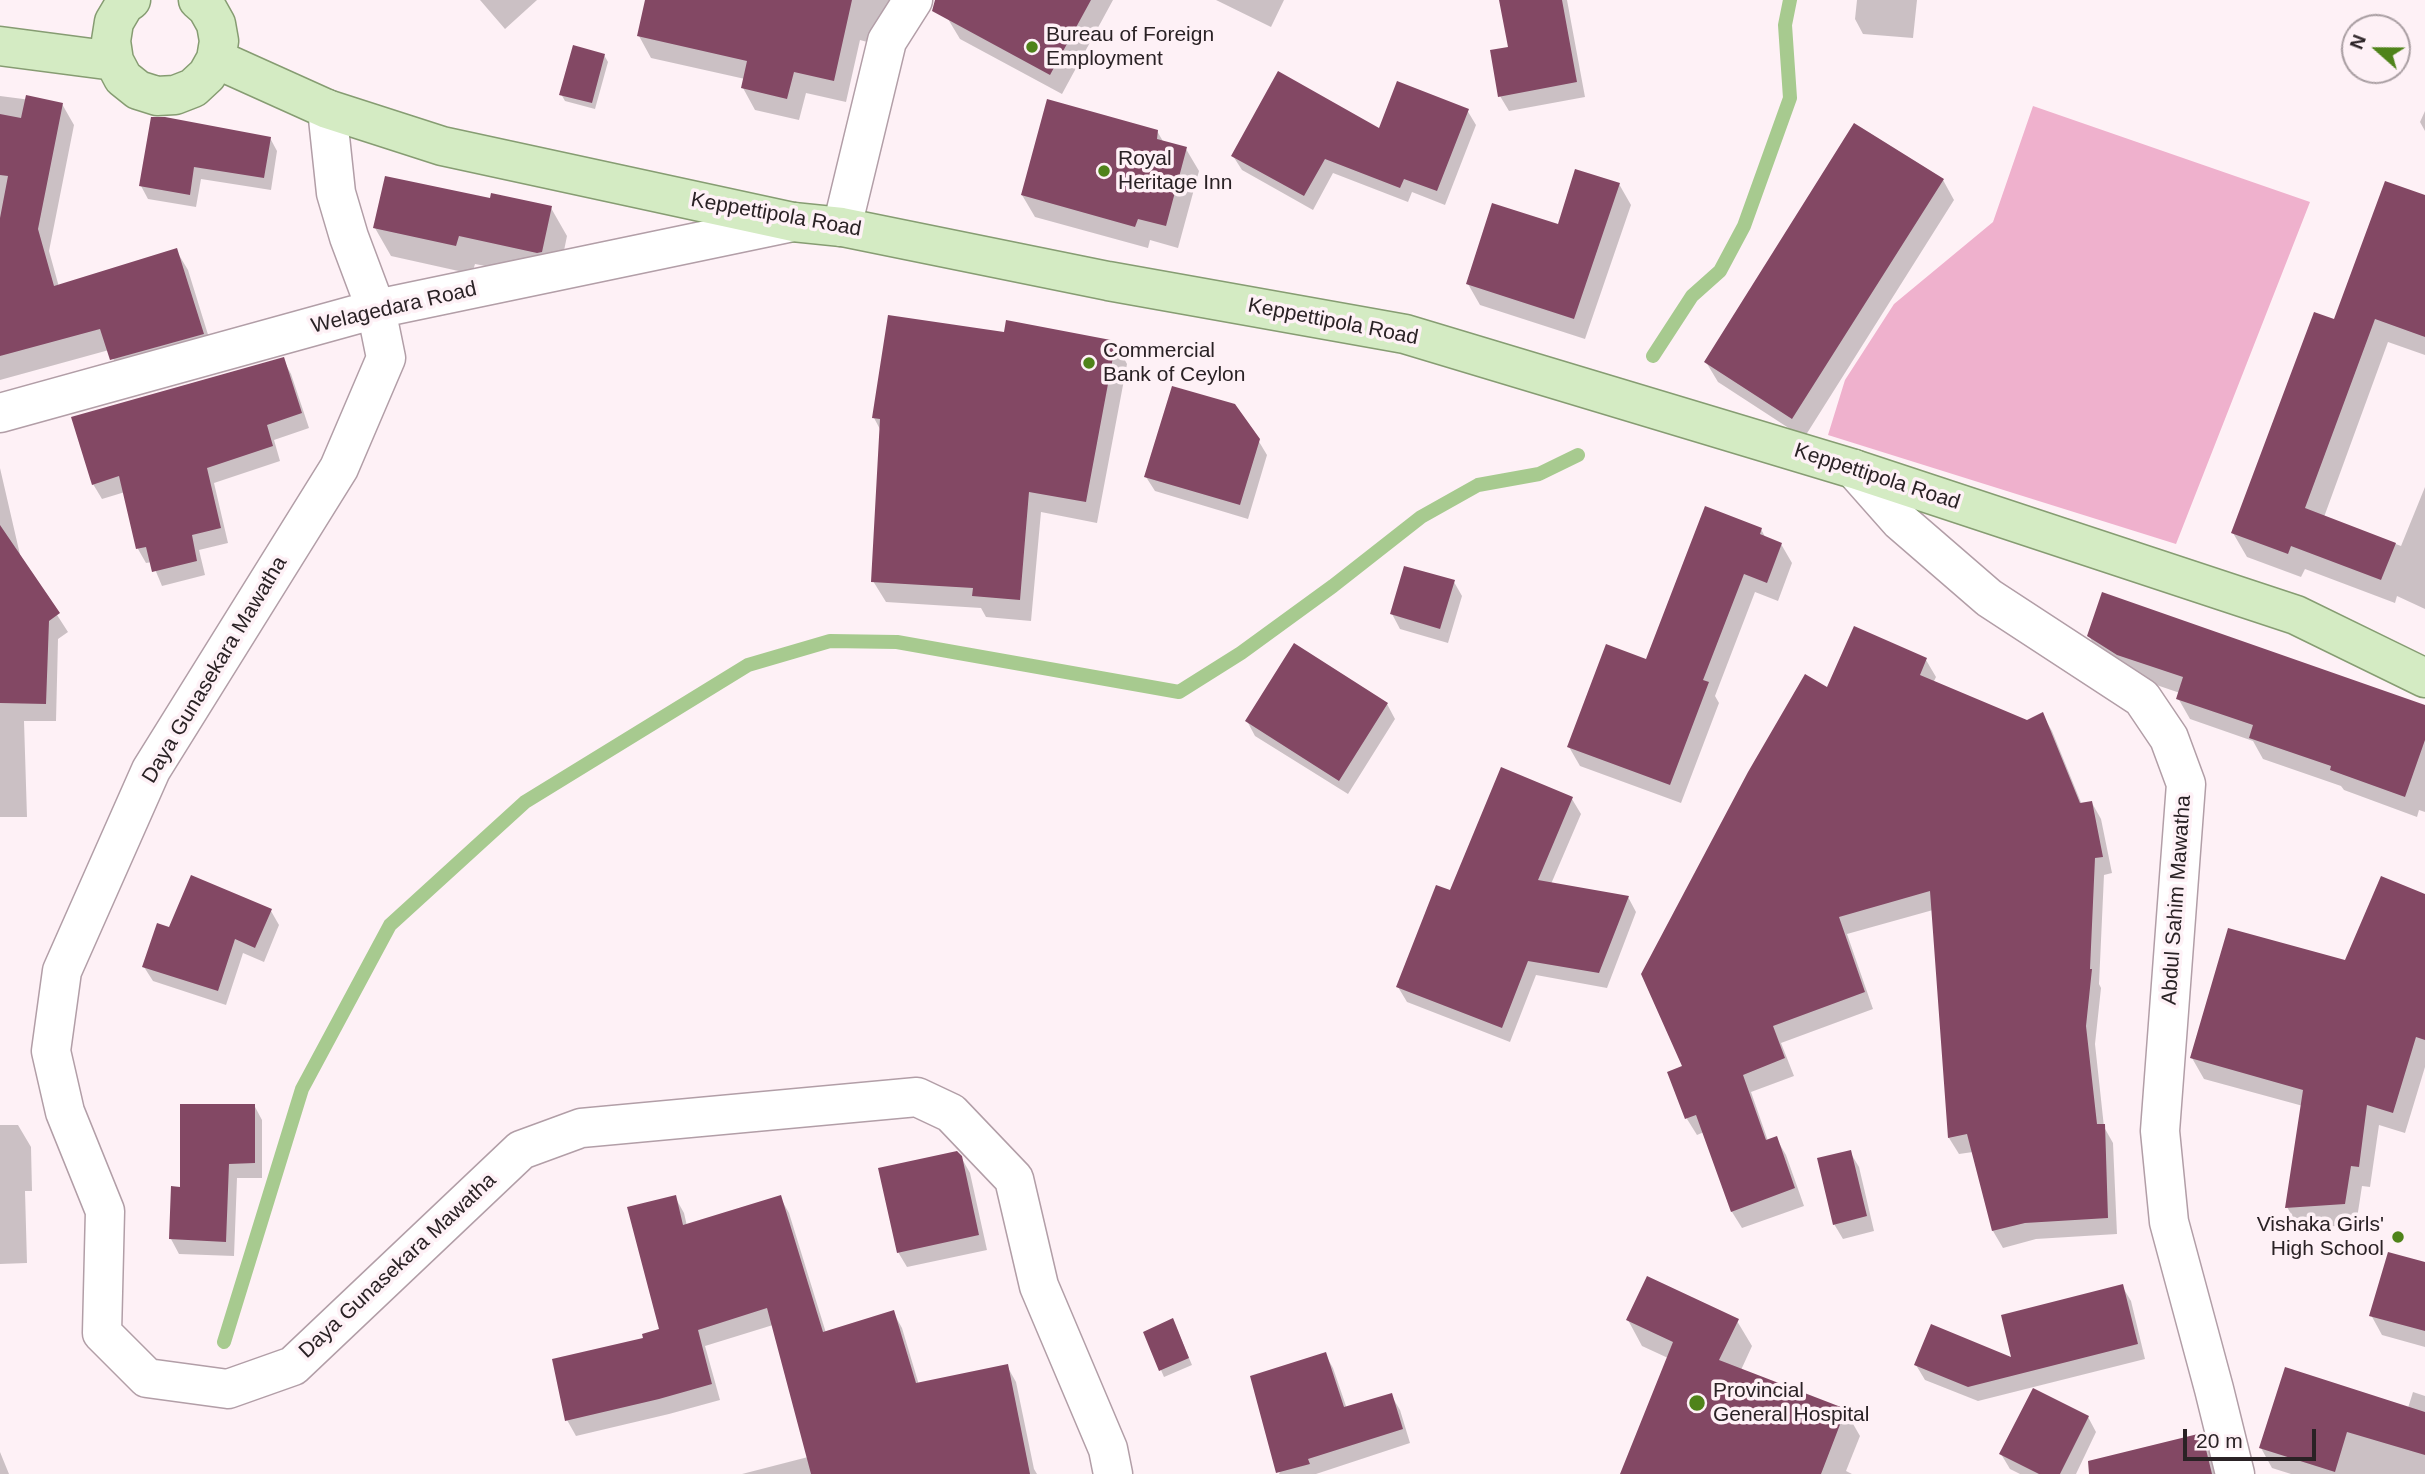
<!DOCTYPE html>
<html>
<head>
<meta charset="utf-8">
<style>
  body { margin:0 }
  #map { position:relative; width:2425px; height:1474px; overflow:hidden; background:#fef1f6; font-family:Helvetica,sans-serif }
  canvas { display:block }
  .north { position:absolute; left:2341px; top:14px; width:70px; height:70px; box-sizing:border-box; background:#fef1f6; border:2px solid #a99ea2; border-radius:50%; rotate:291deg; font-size:19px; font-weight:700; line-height:28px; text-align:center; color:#2a2225 }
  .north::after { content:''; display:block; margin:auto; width:24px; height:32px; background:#4f831a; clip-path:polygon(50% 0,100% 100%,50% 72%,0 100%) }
  .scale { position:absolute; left:2183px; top:1429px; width:133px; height:32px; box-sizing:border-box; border:4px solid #2a2225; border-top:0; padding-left:9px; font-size:21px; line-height:24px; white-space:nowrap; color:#2a2225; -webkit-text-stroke:5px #fef1f6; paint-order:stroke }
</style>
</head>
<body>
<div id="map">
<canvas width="2425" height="1474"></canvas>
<div class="north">N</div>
<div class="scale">20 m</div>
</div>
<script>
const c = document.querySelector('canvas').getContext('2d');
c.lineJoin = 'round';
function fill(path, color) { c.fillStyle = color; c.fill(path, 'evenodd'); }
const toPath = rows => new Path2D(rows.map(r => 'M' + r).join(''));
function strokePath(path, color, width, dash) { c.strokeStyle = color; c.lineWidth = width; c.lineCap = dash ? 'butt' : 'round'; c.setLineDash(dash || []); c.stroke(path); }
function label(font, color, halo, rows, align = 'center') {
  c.font = font + ' Helvetica,sans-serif'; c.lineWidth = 7; c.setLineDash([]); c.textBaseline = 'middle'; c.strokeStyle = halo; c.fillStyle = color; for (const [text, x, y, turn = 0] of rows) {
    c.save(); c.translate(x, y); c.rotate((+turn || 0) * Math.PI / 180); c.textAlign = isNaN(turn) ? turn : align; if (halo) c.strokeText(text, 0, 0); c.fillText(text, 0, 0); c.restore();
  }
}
fill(toPath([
  [2033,106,2310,202,2176,544,1828,435,1845,380,1894,304,1993,222]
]), '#efb1cd');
fill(toPath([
  [480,0,537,0,505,29],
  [647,0,890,0,878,45,860,40,846,102,806,93,799,120,755,110,743,88,745,79,651,58,639,36],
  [958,0,1113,0,1062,94,960,39,948,19],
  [1216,0,1284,0,1271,27],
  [1501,0,1567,0,1585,97,1509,111,1500,96,1510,48],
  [1857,0,1917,0,1913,38,1863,34,1855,19],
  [604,55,608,62,595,109,565,101,561,94],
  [0,96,62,104,74,125,49,251,59,287,176,250,188,270,214,354,123,379,109,350,0,380],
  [1467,110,1476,125,1445,205,1412,192,1408,202,1333,173,1313,210,1242,170,1233,156,1380,130],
  [2425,111,2425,131,2420,122],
  [1157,131,1164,143,1186,149,1199,171,1178,248,1150,240,1148,248,1035,217,1022,195],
  [270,138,277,151,271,190,201,179,196,207,148,199,141,186],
  [1943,180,1954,200,1804,438,1718,382,1706,362],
  [1619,184,1631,205,1585,339,1480,305,1468,284,1559,227],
  [2425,197,2425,355,2388,342,2324,517,2401,546,2425,487,2425,609,2397,596,2395,603,2305,569,2301,577,2247,557,2233,533,2335,322],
  [491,200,551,208,567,236,558,280,475,264,472,274,391,256,375,228],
  [1005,334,1115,342,1127,364,1097,523,1041,512,1031,621,986,617,981,608,886,602,873,581,881,431,874,418],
  [283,359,291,374,309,428,274,440,280,461,214,483,228,543,199,550,205,575,162,586,152,562,146,563,138,549,125,492,102,499,93,484],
  [1258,440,1267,455,1248,519,1155,491,1146,477],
  [0,468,21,559,68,632,58,639,56,721,24,721,27,817,0,817],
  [1761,529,1765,537,1781,544,1792,563,1778,601,1755,592,1715,696,1719,703,1681,803,1580,766,1569,747,1647,661],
  [1454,582,1462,596,1448,643,1400,629,1392,614],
  [2103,594,2425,706,2425,812,2419,810,2417,817,2344,790,2341,786,2263,759,2253,741,2190,719,2178,698,2180,693,2130,676,2101,657,2089,636],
  [1926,660,1936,677,1933,683,2027,722,2042,714,2052,731,2082,805,2092,803,2101,819,2112,873,2104,875,2099,984,2101,988,2095,1044,2104,1127,2113,1143,2117,1234,2036,1239,2003,1248,1993,1231,1973,1152,1959,1154,1949,1138,1933,910,1847,934,1873,1009,1781,1043,1794,1076,1751,1092,1768,1141,1776,1138,1786,1155,1804,1206,1742,1228,1732,1212,1704,1132,1697,1135,1687,1119,1670,1073,1685,1067,1828,690],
  [1387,704,1395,719,1348,794,1255,736,1247,721],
  [1572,799,1581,814,1551,884,1628,897,1636,912,1607,988,1536,975,1510,1042,1407,1002,1398,987],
  [2425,896,2425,1067,2405,1133,2379,1125,2370,1187,2362,1186,2356,1225,2299,1228,2287,1207,2303,1106,2204,1079,2192,1058,2346,963],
  [271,911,279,925,264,962,243,953,226,1005,153,981,144,967,170,929],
  [254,1105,262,1120,262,1178,237,1178,234,1256,179,1254,171,1239,182,1189],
  [0,1125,18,1125,31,1147,32,1191,25,1191,27,1263,0,1264],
  [1850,1152,1859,1167,1874,1231,1843,1239,1834,1224],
  [961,1157,970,1173,987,1250,907,1267,898,1252],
  [675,1197,684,1213,687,1226,780,1197,789,1213,826,1333,893,1312,902,1328,919,1385,1007,1366,1016,1382,1034,1469,1037,1474,742,1474,808,1457,773,1325,705,1346,720,1400,669,1414,576,1436,567,1420,645,1339,661,1330],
  [2425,1264,2425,1347,2382,1335,2371,1315],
  [2122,1286,2131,1301,2145,1359,1978,1401,1925,1380,1916,1365,2014,1360],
  [1628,1320,1737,1321,1752,1346,1741,1370,1845,1410,1860,1436,1846,1471,1852,1474,1622,1474,1668,1358,1642,1346],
  [1176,1327,1192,1365,1164,1377,1145,1333],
  [1325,1354,1333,1368,1347,1409,1391,1395,1400,1410,1410,1443,1316,1474,1279,1474],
  [2413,1392,2425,1396,2425,1474,2291,1474,2272,1468,2261,1448,2408,1408],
  [2088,1417,2096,1432,2076,1474,2020,1474,2010,1469,2001,1454],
  [2201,1435,2209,1449,2215,1474,2113,1474],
  [0,1452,9,1474,0,1474]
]), '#0003');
strokePath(toPath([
  [1653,356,1692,296,1720,271,1744,226,1790,98,1785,25,1790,0],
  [224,1342,302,1089,390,925,525,802,748,665,830,641,897,642,1179,692,1241,653,1333,586,1421,517,1478,485,1539,474,1578,455]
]), '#a7ca8f', 14);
fill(toPath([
  [645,0,852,0,834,81,794,72,787,99,741,88,747,61,637,36],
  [935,0,1091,0,1050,75,932,11],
  [1499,0,1562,0,1577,82,1498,97,1490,50,1508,47],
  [573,45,605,54,592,103,559,95],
  [1278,71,1379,128,1397,81,1469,109,1437,191,1404,179,1400,188,1325,159,1304,196,1231,156],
  [26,95,63,103,38,229,54,286,177,248,204,334,110,360,100,329,0,356,0,218,8,176,0,175,0,114,21,118],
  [1047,99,1158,130,1157,139,1187,147,1166,226,1138,219,1135,227,1021,195],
  [151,117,165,117,271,137,264,178,194,167,190,195,139,186],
  [1854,123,1944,179,1792,419,1704,362],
  [1575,169,1620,183,1574,319,1466,284,1492,203,1558,224],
  [385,176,490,198,491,193,552,206,542,252,537,253,459,236,456,246,373,228],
  [2385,181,2425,195,2425,337,2375,319,2305,508,2396,543,2381,580,2291,546,2288,554,2231,533,2314,312,2334,319],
  [888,315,1004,332,1006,320,1116,341,1086,502,1029,492,1020,600,972,596,973,588,871,582,880,419,872,418],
  [284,357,302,413,267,425,273,446,207,468,221,528,192,535,197,561,152,572,146,547,136,549,119,476,92,485,71,417],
  [1172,386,1235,404,1260,439,1240,505,1144,477],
  [1705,506,1762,528,1760,534,1782,543,1767,583,1744,574,1703,680,1709,682,1670,785,1567,747,1606,644,1646,659],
  [0,525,60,613,49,621,46,704,0,703],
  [1404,566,1455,580,1440,629,1390,614],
  [2102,592,2425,705,2425,740,2405,797,2330,770,2331,766,2249,738,2253,725,2176,699,2183,677,2117,655,2087,636],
  [1854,626,1927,658,1920,675,2027,720,2043,712,2080,803,2092,801,2103,857,2095,858,2090,969,2092,969,2086,1026,2097,1124,2105,1124,2108,1218,2025,1223,1992,1231,1967,1134,1948,1138,1930,891,1839,917,1865,992,1773,1026,1785,1058,1743,1075,1766,1140,1777,1136,1795,1188,1731,1212,1696,1115,1685,1119,1667,1072,1682,1066,1641,974,1748,772,1805,674,1827,687],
  [1294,643,1388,703,1339,781,1245,721],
  [1501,767,1573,797,1538,880,1629,896,1599,973,1528,961,1502,1028,1396,987,1436,885,1450,890],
  [191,875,272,909,255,948,235,939,218,991,142,967,157,923,169,927],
  [2381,876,2425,894,2425,1040,2416,1037,2393,1113,2367,1105,2359,1167,2351,1166,2345,1204,2285,1208,2303,1090,2190,1058,2228,928,2345,960],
  [180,1104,255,1104,255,1163,229,1164,226,1242,169,1239,171,1186,180,1187],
  [1851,1150,1867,1216,1833,1225,1817,1158],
  [957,1151,962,1156,979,1235,897,1253,878,1168],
  [676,1195,683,1225,781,1195,823,1332,894,1310,916,1383,1008,1364,1030,1474,811,1474,767,1308,698,1330,712,1384,659,1399,565,1421,552,1359,643,1338,642,1334,659,1329,627,1207],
  [2388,1252,2425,1262,2425,1331,2369,1316],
  [1647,1276,1739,1319,1719,1360,1846,1409,1821,1474,1620,1474,1673,1342,1626,1320],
  [2123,1284,2138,1344,1968,1387,1914,1365,1931,1324,2011,1357,2001,1315],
  [1173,1318,1189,1358,1159,1371,1143,1332],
  [1326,1352,1344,1407,1392,1393,1403,1429,1308,1459,1310,1464,1276,1473,1250,1376],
  [2285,1367,2425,1412,2425,1455,2347,1432,2335,1472,2259,1448],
  [2033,1388,2089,1416,2060,1474,2039,1474,1999,1454],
  [2202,1433,2212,1474,2089,1474,2088,1461]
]), '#834864');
const minor = toPath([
  [327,109,336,193,349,237,376,309,386,358,339,468,151,770,62,971,51,1051,65,1112,105,1211,102,1333,147,1378,228,1389,293,1366,521,1150,581,1128,917,1097,951,1113,1014,1179,1039,1286,1108,1449,1113,1474],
  [842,227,887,41,913,0],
  [0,413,376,309,793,222],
  [1854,469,1900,521,1989,598,2142,698,2169,738,2186,784,2160,1131,2169,1222,2214,1389,2235,1474]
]);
const major = toPath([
  [131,0,124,5,114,22,111,41,114,61,123,78,138,90,157,96,175,95,193,88,207,75,216,59,219,41,216,24,207,8,198,0],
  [0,46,114,61],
  [216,59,327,109,442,146,793,222,842,227,1108,281,1405,334,1854,469,2296,615,2425,678]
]);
strokePath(minor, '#b29ea7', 41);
strokePath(major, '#869c72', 41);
strokePath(minor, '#fff', 38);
strokePath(major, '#d4ebc3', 38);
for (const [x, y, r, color] of [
  [1032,47,7,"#4f831a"],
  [1104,171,7,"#4f831a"],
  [1089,363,7,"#4f831a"],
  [2398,1237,7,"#4f831a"],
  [1697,1403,9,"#4f831a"]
]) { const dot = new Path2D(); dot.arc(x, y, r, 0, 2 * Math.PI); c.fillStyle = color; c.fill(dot); strokePath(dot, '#fef1f6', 2.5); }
label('21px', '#2a2225', '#fef1f6', [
  ["Bureau of Foreign",1046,35],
  ["Employment",1046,59],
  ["Royal",1118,159],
  ["Heritage Inn",1118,183],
  ["Commercial",1103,351],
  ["Bank of Ceylon",1103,375],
  ["Vishaka Girls'",2384,1225,"right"],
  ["High School",2384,1249,"right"],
  ["Provincial",1713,1391],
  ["General Hospital",1713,1415]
], 'left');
label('21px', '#2a2225', '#fef1f6', [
  ["Keppettipola Road",776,215,10],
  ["Welagedara Road",394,308,-13],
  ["Keppettipola Road",1333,322,11],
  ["Keppettipola Road",1877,477,18],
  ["Daya Gunasekara Mawatha",215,670,-59],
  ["Abdul Sahim Mawatha",2177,900,-86],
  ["Daya Gunasekara Mawatha",398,1266,-43]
]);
</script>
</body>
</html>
